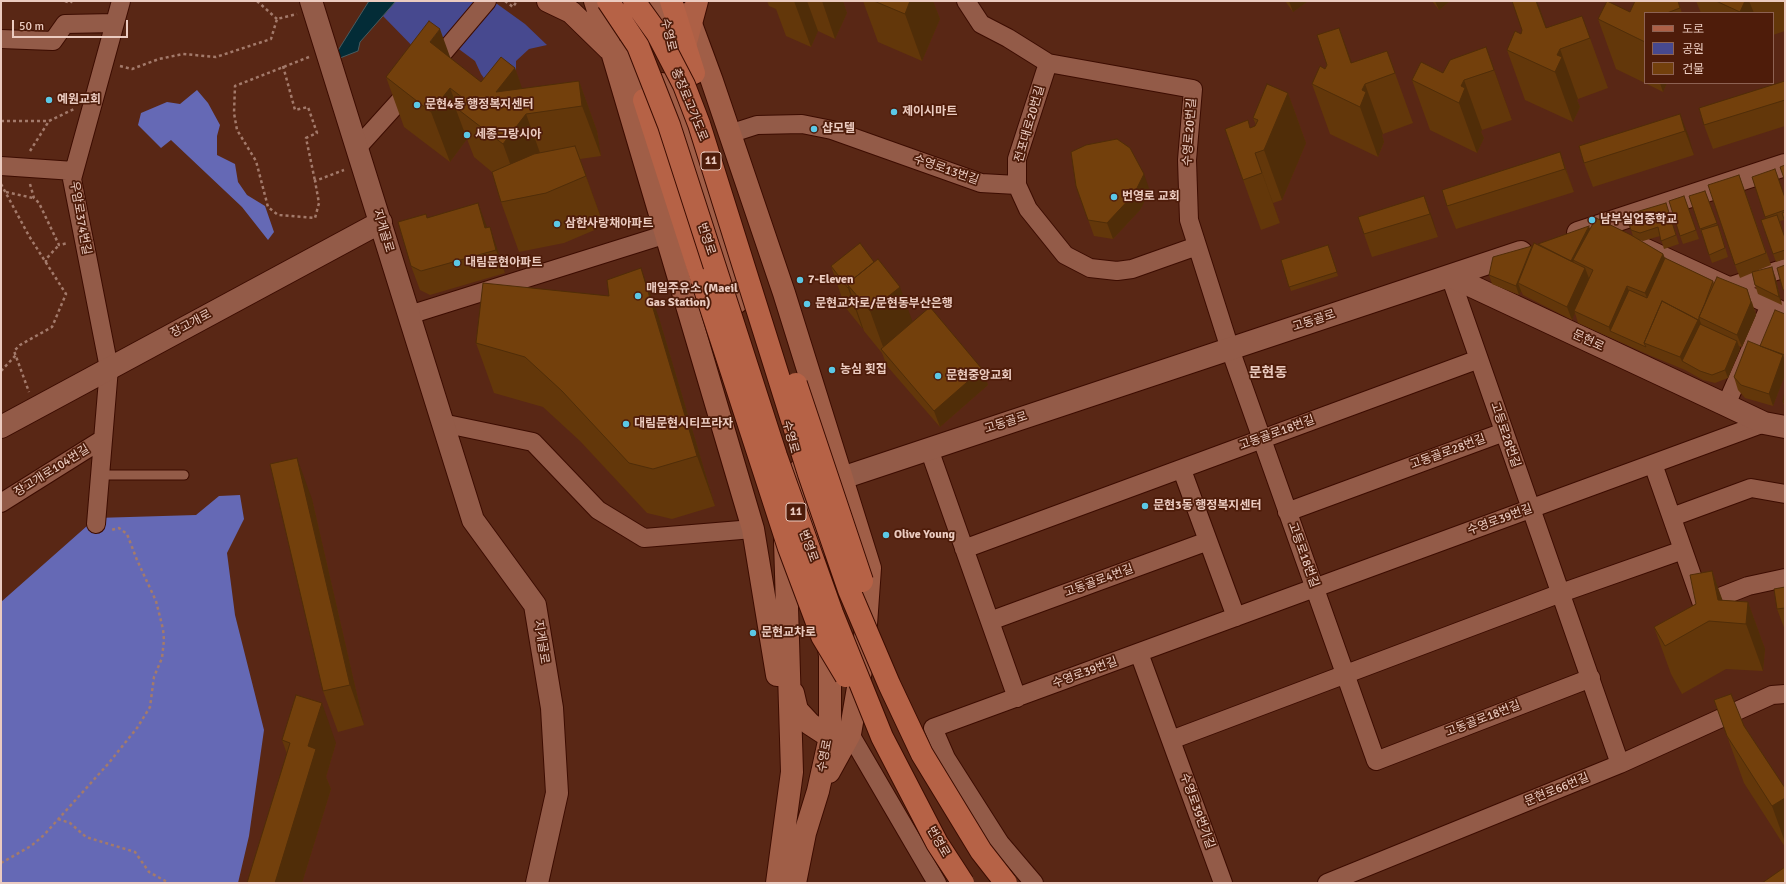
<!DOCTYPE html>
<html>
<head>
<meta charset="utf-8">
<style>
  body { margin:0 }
  #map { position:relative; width:1786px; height:884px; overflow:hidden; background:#592715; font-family:Signika,"Noto Sans KR",sans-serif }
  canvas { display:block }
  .frame { position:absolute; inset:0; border:2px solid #ebcbc0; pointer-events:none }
  .legend { position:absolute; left:1644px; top:12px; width:130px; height:72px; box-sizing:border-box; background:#4e1c0a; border:1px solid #8d6253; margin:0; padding:5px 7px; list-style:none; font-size:12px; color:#ebcbc0 }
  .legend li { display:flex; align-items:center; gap:8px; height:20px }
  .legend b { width:20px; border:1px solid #8d6253 }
  .scale { position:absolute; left:12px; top:20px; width:116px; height:18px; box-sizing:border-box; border:2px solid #ebcbc0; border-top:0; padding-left:5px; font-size:12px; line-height:14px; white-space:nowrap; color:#ebcbc0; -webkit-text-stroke:3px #4e1c0a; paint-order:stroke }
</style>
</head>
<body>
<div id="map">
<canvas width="1786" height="884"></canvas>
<div class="frame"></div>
<ul class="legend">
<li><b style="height:5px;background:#ad6046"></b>도로</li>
<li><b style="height:11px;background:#47498f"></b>공원</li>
<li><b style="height:11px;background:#73400c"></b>건물</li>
</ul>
<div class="scale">50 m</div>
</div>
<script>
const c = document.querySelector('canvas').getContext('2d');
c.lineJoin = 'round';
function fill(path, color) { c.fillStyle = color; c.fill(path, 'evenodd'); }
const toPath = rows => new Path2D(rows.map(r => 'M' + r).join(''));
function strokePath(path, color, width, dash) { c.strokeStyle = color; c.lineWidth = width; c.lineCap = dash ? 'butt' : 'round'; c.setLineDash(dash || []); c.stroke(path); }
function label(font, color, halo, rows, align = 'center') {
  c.font = font + ' Signika,"Noto Sans KR",sans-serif'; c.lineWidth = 3.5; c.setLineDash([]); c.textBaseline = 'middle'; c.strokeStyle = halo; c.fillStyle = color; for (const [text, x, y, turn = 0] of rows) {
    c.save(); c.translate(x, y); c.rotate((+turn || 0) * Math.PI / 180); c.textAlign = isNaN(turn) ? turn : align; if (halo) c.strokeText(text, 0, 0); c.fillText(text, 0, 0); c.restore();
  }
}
fill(toPath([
  [396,1,493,1,525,24,547,45,529,49,516,61,516,81,489,85,481,74,475,61,452,44,423,57,383,16]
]), '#47498f');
fill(toPath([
  [197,90,208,103,220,125,217,136,217,155,235,164,238,182,247,195,265,206,274,232,268,240,242,207,171,140,161,148,138,125,141,113,167,102,180,104],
  [240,495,244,519,227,553,235,615,264,730,249,836,238,883,1,883,1,602,96,518,196,515,219,496]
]), '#6569b5');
const water = toPath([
  [369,1,396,1,360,42,358,51,340,58,337,52,369,1]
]);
fill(water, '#032c37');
strokePath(water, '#495c60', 1);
const service = toPath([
  [100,475,184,475]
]);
const minor = toPath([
  [966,1,981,24,1008,38,1048,63,1193,89,1187,160,1189,220,1230,349,1376,761,1591,678],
  [1,39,53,41,65,24,115,23],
  [432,66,487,1],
  [729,134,757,125,802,124,832,130,981,183,1017,185,1028,209,1065,255,1090,268,1117,271,1132,269,1197,246],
  [357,148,413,86],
  [1,166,74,171],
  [1017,185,1017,159,1048,63],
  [1642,246,1785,312],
  [1450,276,1620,764],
  [1728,287,1785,268],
  [409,315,667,234],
  [1726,405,1770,305],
  [442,423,533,442,598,510,644,538,753,529],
  [929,449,1017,698],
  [1653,464,1702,604,1748,586,1785,578],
  [1182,470,1236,617],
  [1,503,103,439],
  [1287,512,1504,432],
  [1672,517,1751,488,1785,494],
  [96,524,109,368,72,179,121,1],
  [964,549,1479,359],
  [990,621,1208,541],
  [1139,653,1223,883],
  [850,734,937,883],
  [1171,740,1561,593,1683,550],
  [1034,883,1000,843,946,758,933,728,1764,423],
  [1327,883,1620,764,1772,695,1785,694]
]);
const tertiary = toPath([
  [311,1,473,520,535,605,552,708,557,793,537,883],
  [1578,233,1785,165],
  [1450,276,1726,405,1764,423,1785,427],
  [1,427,381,222],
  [842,478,1521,252]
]);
const secondary = toPath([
  [548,1,571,12,609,49],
  [595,1,612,52,753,529,777,675],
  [660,1,674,58],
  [686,14,691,24,712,81,784,293,870,568,864,653,850,734,829,772],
  [630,45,644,100],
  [662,84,685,132,737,302],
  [799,471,810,515,815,551],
  [793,693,797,710,810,724,830,737,841,736],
  [777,883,792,772,785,541],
  [795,883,805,833,818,791,830,737,830,656,828,641]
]);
const primary = toPath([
  [685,46,697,1]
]);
const trunk = toPath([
  [671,1,694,73],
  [644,100,702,280]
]);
strokePath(service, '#3c0c00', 11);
strokePath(minor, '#3c0c00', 20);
strokePath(tertiary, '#3c0c00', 24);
strokePath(secondary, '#3c0c00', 24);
strokePath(primary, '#3c0c00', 24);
strokePath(trunk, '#3c0c00', 24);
strokePath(toPath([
  [65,1,70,3,72,1],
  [257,1,277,19],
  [505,1,513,7,517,1],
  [309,57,235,86,234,113,237,130,256,161,268,207,278,215,315,218,319,203,315,181,344,170],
  [120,66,132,69,159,59,183,54,216,57,271,39,277,19,297,14],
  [283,66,295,110,308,107,317,133,306,138,315,181],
  [1,121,49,121,74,109],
  [30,151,49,121],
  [1,184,29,236,66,294,52,327,20,345,14,351,29,392],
  [30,184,34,198,39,203,59,245,68,243],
  [6,192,33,198],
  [46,263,46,259,59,245],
  [1,371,16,355],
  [58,819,70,823,86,837,135,852,149,872,169,883],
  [1,863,31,846,44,835,108,764,137,728,150,707,154,677,162,658,164,640,163,629,156,601,137,560,127,534,119,528,111,530]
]), '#a37a6b', 2.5, [3, 3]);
strokePath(service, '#935b48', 9);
strokePath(minor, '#935b48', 18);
strokePath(tertiary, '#935b48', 22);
strokePath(secondary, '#a05e47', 22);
strokePath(primary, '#ad6046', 22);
strokePath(trunk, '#b66246', 22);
const trunkBridge = toPath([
  [608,1,638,46,669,125,776,456,832,613,882,737,937,843,963,883],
  [634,1,657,33,684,85,699,124,809,474,849,590,889,684,922,754,981,851,1006,883],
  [702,280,789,548,822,636,846,676],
  [796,384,862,581]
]);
strokePath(trunkBridge, '#3c0c00', 24, []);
strokePath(trunkBridge, '#b66246', 22);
fill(toPath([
  [767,1,843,1,847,13,835,39,818,31,811,47,786,36,776,9,769,6],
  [863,1,933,1,940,19,922,61,878,42],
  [1285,1,1308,1,1293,12],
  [1432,1,1450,1,1439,10],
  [1678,1,1682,13,1645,13,1645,83,1616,69,1598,19],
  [1696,1,1784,1,1785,5,1785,31,1773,35,1773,13,1701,13],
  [1582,16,1608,88,1578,99,1577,100,1580,107,1573,122,1525,100,1507,50,1521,34,1547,28],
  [1339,28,1351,63,1387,51,1413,123,1383,134,1382,135,1384,142,1378,157,1330,134,1312,84,1325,69],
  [1486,47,1512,120,1482,130,1481,132,1484,138,1477,153,1430,130,1412,80,1443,73],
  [515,68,522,89,579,81,597,131,601,156,580,159,604,226,564,243,519,252,501,202,492,172,474,157,467,139,450,162,404,127,386,77,481,82],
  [1785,81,1785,126,1713,149,1704,125],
  [1645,83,1667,83,1663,92],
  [1288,93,1306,143,1282,200,1273,203,1280,223,1261,230,1225,129,1250,128,1255,126,1256,125,1253,118],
  [1680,114,1694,155,1593,187,1584,163],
  [1560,152,1574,192,1456,229,1447,206],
  [1739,175,1771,265,1756,271,1775,276,1782,305,1758,294,1755,285,1752,273,1740,278,1735,265],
  [1752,177,1785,197,1785,222,1784,220,1780,221,1785,238,1785,259,1776,262,1761,220,1766,218],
  [1076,186,1150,191,1140,210,1113,239,1094,236],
  [1705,191,1717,225,1718,225,1721,233,1728,257,1712,263,1703,237,1700,229],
  [1424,196,1438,237,1372,257,1364,234],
  [1684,196,1699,239,1683,244,1680,236],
  [1669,212,1679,244,1664,249,1660,236,1643,241,1639,240,1663,254,1665,258,1713,281,1714,283,1752,302,1756,315,1742,347,1739,346,1740,349,1728,378,1715,383,1703,380,1685,370,1649,355,1578,323,1575,313,1572,320,1523,295,1521,291,1519,295,1492,284,1489,275,1538,245,1538,244,1590,229,1633,236,1626,215],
  [427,218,487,228,498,251,505,273,430,295,420,290,411,266],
  [1328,245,1338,276,1291,291,1281,260],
  [831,266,982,369,988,385,940,427,887,366,882,353,864,331,863,328,862,328,845,307],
  [1785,314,1785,375,1773,406,1745,398,1738,390,1734,377,1760,346],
  [659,318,715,506,672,519,647,513,580,441,543,407,494,393,476,343],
  [1785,391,1785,409,1783,402],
  [312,499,364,725,338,732,323,691],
  [1712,571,1722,600,1748,602,1765,649,1763,671,1726,669,1682,694,1671,674,1654,627,1696,604],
  [1785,587,1785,630,1777,609],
  [1714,700,1744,726,1785,788,1785,847,1744,783],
  [282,740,336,743,326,777,331,789,302,883,247,883,287,754]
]), '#63370a');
fill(toPath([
  [794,1,807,1,818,31,811,47],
  [822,1,843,1,847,13,835,39],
  [910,1,933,1,940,19,922,61,905,14],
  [1289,1,1308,1,1293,12],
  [1435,1,1450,1,1439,10],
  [1536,1,1537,1,1541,12,1559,63,1557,55,1560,49,1578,99,1577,100,1580,107,1573,122,1555,72],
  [1744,1,1749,1,1754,13,1740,13,1740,12],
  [1339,28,1362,90,1365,84,1383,134,1382,135,1384,142,1378,157,1360,107,1351,63],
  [440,29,458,79,450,88,458,109,455,107,467,139,450,162,431,112,430,42],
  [1486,47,1504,97,1512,120,1494,70],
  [515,68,531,114,526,114,544,164,521,194,503,144,496,92],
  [1464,80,1482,130,1481,132,1484,138,1477,153,1459,103,1461,86],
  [579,81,597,131,601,156,582,106],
  [1660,83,1667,83,1663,92],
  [1288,93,1306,143,1282,200,1264,150],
  [1680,114,1689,137,1694,155,1685,131],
  [575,146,593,196,604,226,586,176],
  [1560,152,1568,176,1574,192,1565,169],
  [1255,153,1273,203,1280,223,1262,173],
  [1144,174,1150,191,1140,210,1113,239,1107,223],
  [1424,196,1433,220,1438,237,1430,214],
  [478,203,487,227,494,252,485,228],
  [1589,226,1592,234,1573,260,1575,267,1571,261],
  [490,227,498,251,505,273,496,250],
  [1532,246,1535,255,1518,283,1521,291,1519,295,1516,286],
  [1663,254,1668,266,1650,306,1645,293],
  [1772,267,1775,276,1782,305,1779,297],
  [641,268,659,318,715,506,697,456],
  [1585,268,1590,281,1574,311,1575,313,1572,320,1567,307],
  [1627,286,1632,299,1610,331,1609,327],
  [849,287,863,328,862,328,848,288],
  [900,287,917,334,886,355,870,311],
  [1747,289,1756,315,1742,347,1737,335],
  [1699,318,1702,326,1701,328,1698,320],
  [1698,320,1703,333,1682,361,1680,357],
  [1737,341,1740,349,1728,378,1725,370],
  [1783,355,1785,360,1785,375,1773,406,1769,394],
  [982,369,988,385,940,427,934,411],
  [297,458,312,499,364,725,350,685],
  [1712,571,1729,618,1718,600],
  [1748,602,1765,649,1763,671,1746,624],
  [322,703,336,743,326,777,331,789,302,883,275,883,308,746],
  [1785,798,1785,842,1772,806]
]), '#502d08');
const building = toPath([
  [874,1,910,1,905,14,874,1],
  [1512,1,1536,1,1546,28,1582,16,1590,38,1560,49,1557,55,1562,57,1555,72,1507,50,1515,31,1521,34,1522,30,1512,1],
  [1607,1,1630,12,1635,1,1678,1,1680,8,1667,13,1645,13,1645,42,1598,19,1607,1],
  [1716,1,1745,1,1740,12,1716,1],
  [429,21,440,29,430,42,481,82,501,57,515,68,496,92,579,81,582,106,526,114,503,144,455,107,463,98,450,88,431,112,386,77,429,21],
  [1339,28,1351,63,1387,51,1395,73,1365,84,1362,90,1366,92,1360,107,1312,84,1320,66,1325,69,1327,65,1317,35,1339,28],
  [1486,47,1494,70,1464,80,1461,86,1465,88,1459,103,1412,80,1421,62,1443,73,1450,60,1486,47],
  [1785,81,1785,100,1704,125,1699,108,1785,81],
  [1267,84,1288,93,1264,150,1255,153,1262,173,1243,180,1225,129,1248,120,1250,128,1255,126,1258,120,1253,118,1267,84],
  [1680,114,1685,131,1584,163,1579,146,1680,114],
  [1117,139,1130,148,1144,174,1134,194,1107,223,1088,220,1076,186,1071,152,1086,145,1117,139],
  [575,146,586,176,546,193,501,202,492,172,534,154,575,146],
  [1560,152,1565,169,1447,206,1442,190,1560,152],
  [1785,165,1785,181,1780,167,1785,165],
  [1775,169,1785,198,1785,210,1765,217,1752,177,1775,169],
  [1739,175,1766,253,1735,265,1708,185,1739,175],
  [1705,191,1717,223,1700,229,1689,196,1705,191],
  [1424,196,1430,214,1364,234,1358,217,1424,196],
  [1684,196,1696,230,1680,236,1669,201,1684,196],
  [478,203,485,228,490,227,496,250,421,271,411,266,398,222,426,214,427,218,478,203],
  [1666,203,1676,235,1661,241,1658,227,1640,233,1631,230,1626,215,1666,203],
  [1785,212,1785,222,1782,213,1785,212],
  [1777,215,1785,238,1785,250,1773,254,1761,220,1777,215],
  [1596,218,1631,235,1663,254,1645,293,1627,286,1609,327,1574,311,1593,270,1573,260,1596,218],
  [1718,225,1725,248,1709,255,1701,230,1718,225],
  [1589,226,1571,261,1538,244,1589,226],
  [860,243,874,262,847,284,849,287,848,288,831,266,860,243],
  [1534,243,1585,268,1567,307,1518,283,1534,243],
  [1328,245,1337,272,1289,287,1281,260,1328,245],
  [1532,246,1516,286,1489,275,1493,257,1532,246],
  [1665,258,1713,281,1705,303,1699,317,1699,318,1698,320,1691,316,1662,301,1644,343,1646,347,1610,331,1629,290,1647,298,1665,258],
  [878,259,900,287,870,311,847,284,878,259],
  [1785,265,1785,290,1783,290,1777,268,1785,265],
  [1772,267,1779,297,1755,285,1752,272,1772,267],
  [641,268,697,456,653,469,629,463,562,391,525,357,476,343,483,283,609,296,607,280,641,268],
  [1717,277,1747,289,1751,302,1737,335,1699,317,1717,277],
  [1662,301,1698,320,1680,357,1644,343,1662,301],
  [930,307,982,369,934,411,881,349,930,307],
  [1775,310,1785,314,1785,355,1760,346,1775,310],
  [1700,324,1737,341,1725,370,1712,375,1700,371,1682,361,1700,324],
  [1748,341,1783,355,1769,394,1741,385,1734,377,1748,341],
  [1785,391,1785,403,1783,402,1785,391],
  [297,458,350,685,323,691,270,464,297,458],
  [1712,571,1718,600,1748,602,1746,624,1709,621,1665,646,1654,627,1696,604,1690,575,1712,571],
  [1785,587,1785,608,1777,609,1774,589,1785,587],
  [1731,694,1744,726,1785,788,1785,798,1772,806,1727,736,1714,700,1731,694],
  [296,695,322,703,308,746,316,749,275,883,247,883,290,743,282,740,296,695],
  [1785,867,1785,883,1762,883,1785,867]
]);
fill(building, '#73400c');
strokePath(building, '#502d08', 1);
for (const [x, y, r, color] of [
  [49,100,4,"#5bc8e6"],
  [417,105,4,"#5bc8e6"],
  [894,112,4,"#5bc8e6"],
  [814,129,4,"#5bc8e6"],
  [467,135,4,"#5bc8e6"],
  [1114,197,4,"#5bc8e6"],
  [1592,220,4,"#5bc8e6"],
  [557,224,4,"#5bc8e6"],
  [457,263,4,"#5bc8e6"],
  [800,280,4,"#5bc8e6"],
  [638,296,4,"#5bc8e6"],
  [807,304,4,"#5bc8e6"],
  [832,370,4,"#5bc8e6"],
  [938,376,4,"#5bc8e6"],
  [626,424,4,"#5bc8e6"],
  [1145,506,4,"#5bc8e6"],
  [886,535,4,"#5bc8e6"],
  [753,633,4,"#5bc8e6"]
]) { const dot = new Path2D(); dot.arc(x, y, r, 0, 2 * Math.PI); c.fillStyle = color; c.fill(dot); strokePath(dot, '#4e1c0a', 1.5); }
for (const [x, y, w] of [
  [711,161,20],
  [796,512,20]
]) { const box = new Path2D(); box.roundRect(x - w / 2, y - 9, w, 18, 3); c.fillStyle = '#4e1c0a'; c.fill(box); strokePath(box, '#ebcbc0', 1); }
label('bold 11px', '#ebcbc0', null, [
  ["11",711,161],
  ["11",796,512]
]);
label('12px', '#ebcbc0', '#4e1c0a', [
  ["수영로",668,35,77],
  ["충장로고가도로",689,105,68],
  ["전포대로20번길",1030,124,-74],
  ["수영로20번길",1190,132,-86],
  ["수영로13번길",946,170,19],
  ["우암로374번길",80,218,80],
  ["지게골로",383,231,73],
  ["번영로",706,239,72],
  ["고동골로",1314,321,-18],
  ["장고개로",191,324,-28],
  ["문현로",1588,341,25],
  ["고동골로",1006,423,-18],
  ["고동골로18번길",1277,433,-20],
  ["고등로28번길",1505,435,71],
  ["수영로",790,437,75],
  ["고동골로28번길",1448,452,-20],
  ["장고개로104번길",52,471,-32],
  ["수영로39번길",1500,520,-20],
  ["번영로",808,546,70],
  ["고등로18번길",1303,555,70],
  ["고동골로4번길",1099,581,-20],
  ["지게골로",541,642,81],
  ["수영로39번길",1085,673,-20],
  ["고동골로18번길",1483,719,-21],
  ["수영로",825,756,-79],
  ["문현로66번길",1557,790,-22],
  ["수영로39번가길",1197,811,70],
  ["번영로",938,842,60]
]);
label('bold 12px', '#ebcbc0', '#4e1c0a', [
  ["예원교회",57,100],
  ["문현4동 행정복지센터",425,105],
  ["제이시마트",902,112],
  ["샵모텔",822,129],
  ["세종그랑시아",475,135],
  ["번영로 교회",1122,197],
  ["남부실업중학교",1600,220],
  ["삼한사랑채아파트",565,224],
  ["대림문현아파트",465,263],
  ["7-Eleven",808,280],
  ["매일주유소 (Maeil",646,289],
  ["Gas Station)",646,303],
  ["문현교차로/문현동부산은행",815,304],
  ["농심 횟집",840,370],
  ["문현중앙교회",946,376],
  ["대림문현시티프라자",634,424],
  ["문현3동 행정복지센터",1153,506],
  ["Olive Young",894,535],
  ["문현교차로",761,633]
], 'left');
label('bold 14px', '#ebcbc0', '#4e1c0a', [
  ["문현동",1268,373]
]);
</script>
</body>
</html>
